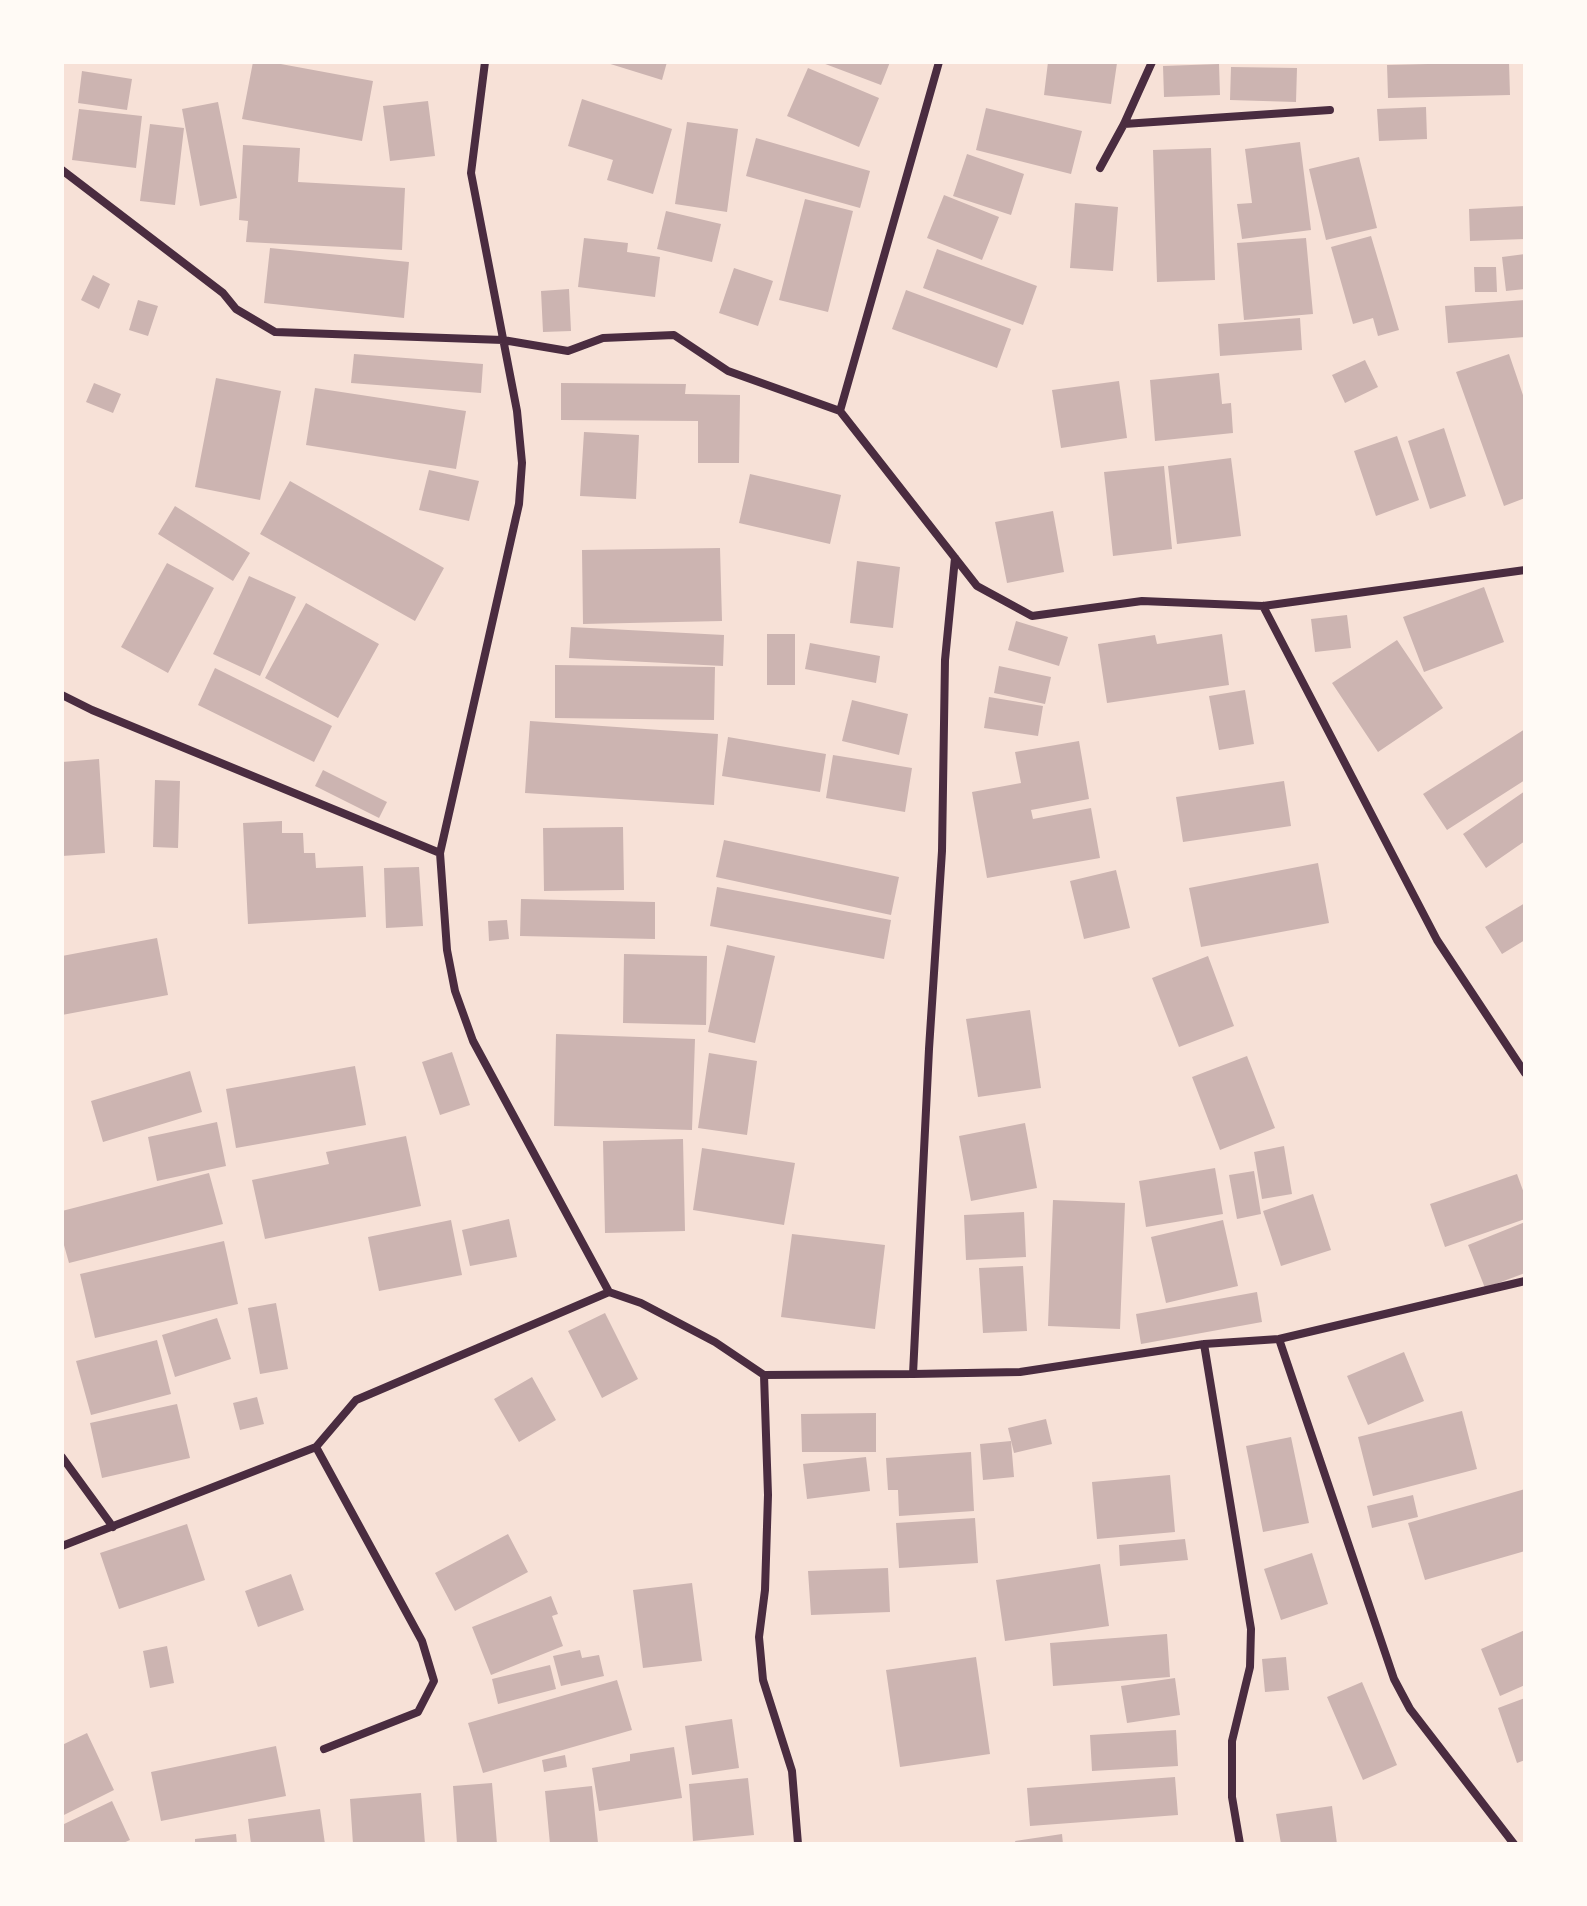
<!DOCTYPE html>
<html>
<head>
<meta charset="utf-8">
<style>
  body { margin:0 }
  #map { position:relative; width:1587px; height:1906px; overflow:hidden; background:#f7e1d7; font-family:Manrope,sans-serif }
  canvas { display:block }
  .frame { position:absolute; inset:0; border:64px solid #fffaf5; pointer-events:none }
</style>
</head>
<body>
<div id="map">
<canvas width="1587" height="1906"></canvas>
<div class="frame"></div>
</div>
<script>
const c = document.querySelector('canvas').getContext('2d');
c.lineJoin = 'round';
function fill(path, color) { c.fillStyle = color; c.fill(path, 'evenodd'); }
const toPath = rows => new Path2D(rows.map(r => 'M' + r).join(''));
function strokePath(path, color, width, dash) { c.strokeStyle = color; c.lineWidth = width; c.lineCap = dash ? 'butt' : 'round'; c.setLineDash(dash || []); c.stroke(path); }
fill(toPath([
  [253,62,270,62,373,81,362,141,242,119],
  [604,62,667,62,662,80],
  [820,62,890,62,881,85],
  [1048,62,1117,63,1111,104,1044,95],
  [1509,62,1510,95,1388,98,1387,65],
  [1219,64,1220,95,1164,97,1163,66],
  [1231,67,1297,68,1296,102,1230,100],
  [808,68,879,98,859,147,787,116],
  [82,71,132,79,127,110,78,103],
  [582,99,672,129,653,194,607,180,613,160,568,146],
  [428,101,435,156,390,161,383,106],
  [218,102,237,198,200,206,182,109],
  [1426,107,1427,139,1379,141,1377,109],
  [986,108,1082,131,1071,174,976,150],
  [79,109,142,116,136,168,72,160],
  [687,122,738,129,727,212,675,204],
  [150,124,184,128,175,205,140,201],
  [756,138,870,171,860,208,746,176],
  [1300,142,1311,230,1242,239,1237,204,1252,203,1245,149],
  [243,145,300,148,298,182,405,188,402,250,246,242,248,221,239,220],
  [1211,148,1215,280,1157,282,1153,150],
  [967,154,1024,174,1011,215,953,196],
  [1359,157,1377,228,1326,240,1309,169],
  [944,195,999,217,982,260,927,238],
  [805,199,853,211,828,312,779,300],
  [1075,203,1118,207,1113,271,1070,268],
  [1525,206,1525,239,1470,241,1469,209],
  [666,211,721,224,712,262,657,249],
  [1371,236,1399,330,1378,336,1373,318,1353,324,1331,247],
  [584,238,628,243,627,252,660,257,655,297,578,287],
  [1306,238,1313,314,1244,320,1237,243],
  [270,248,409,262,404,318,264,303],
  [937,249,1037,286,1023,325,923,288],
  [1525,254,1525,289,1506,291,1502,257],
  [1474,267,1496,267,1497,292,1475,292],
  [734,268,773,281,758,326,719,313],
  [93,275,110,284,99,309,81,300],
  [569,289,571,331,543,332,541,291],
  [906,290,1011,329,997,368,892,329],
  [138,300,158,306,148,336,129,330],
  [1525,300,1525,337,1448,343,1445,306],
  [1300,318,1302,350,1220,356,1218,324],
  [354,354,483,364,481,393,351,383],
  [1509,354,1525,401,1525,498,1504,506,1456,372],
  [1365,360,1378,387,1345,403,1332,375],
  [1219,373,1222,404,1231,403,1233,433,1155,441,1150,380],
  [216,378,281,391,260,500,195,487],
  [1119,381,1127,438,1061,448,1052,390],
  [94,383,121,394,113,413,86,402],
  [561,383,686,384,685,394,740,395,739,463,698,463,698,421,561,420],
  [315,388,466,411,456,469,306,445],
  [1444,428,1466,496,1430,509,1408,441],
  [584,432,639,435,636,499,580,496],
  [1397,436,1419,500,1376,516,1354,451],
  [1231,458,1241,536,1177,544,1168,466],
  [1164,466,1172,549,1113,556,1104,472],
  [429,470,479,481,469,521,419,510],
  [750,474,841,495,830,544,739,523],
  [290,481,444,568,415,621,260,534],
  [175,506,250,553,233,581,158,534],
  [1053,511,1064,572,1007,583,995,522],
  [720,548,722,621,583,624,582,550],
  [857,561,900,567,893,628,850,623],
  [167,563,214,588,168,673,121,647],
  [249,576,296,597,260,676,213,654],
  [1484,587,1504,642,1424,672,1403,617],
  [306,603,379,644,338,718,265,678],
  [1347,615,1351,648,1315,652,1311,619],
  [1016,621,1068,637,1059,666,1008,650],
  [571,627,724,635,723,666,569,658],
  [767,634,795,634,795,685,767,685],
  [1222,634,1229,685,1107,703,1098,644,1155,635,1157,644],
  [1397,640,1443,708,1378,752,1332,683],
  [810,643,880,656,876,683,805,669],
  [555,665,715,667,714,720,555,718],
  [999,666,1051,677,1045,704,994,693],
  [215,668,332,726,314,762,198,705],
  [1245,690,1254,744,1219,750,1209,696],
  [989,697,1043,706,1038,736,984,728],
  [852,700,908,714,899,755,842,741],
  [530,721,718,734,714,805,525,793],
  [1525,729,1525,780,1447,830,1423,794],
  [728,737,826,754,820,792,722,776],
  [1079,741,1089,799,1031,810,1033,819,1091,808,1100,858,987,878,972,792,1021,783,1015,752],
  [833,755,912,768,905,812,826,798],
  [99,759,105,853,62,856,62,762],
  [323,770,387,802,379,818,315,786],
  [155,780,180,781,178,848,153,847],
  [1284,781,1291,826,1183,842,1176,797],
  [1525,791,1525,841,1486,868,1463,834],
  [282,821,282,833,303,833,304,853,315,853,316,868,363,866,366,917,248,924,243,823],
  [623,827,624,890,544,891,543,828],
  [724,840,899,877,891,915,716,877],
  [1318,863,1329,923,1201,947,1189,888],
  [419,867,423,926,386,928,384,868],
  [1116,870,1130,928,1084,939,1070,881],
  [717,887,891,920,884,959,710,926],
  [521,899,655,902,655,939,520,936],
  [1525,903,1525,940,1502,954,1485,927],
  [507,920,509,939,489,941,488,921],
  [157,938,168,995,62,1015,62,956],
  [727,945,775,956,755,1043,708,1032],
  [624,954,707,956,706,1025,623,1023],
  [1208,956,1234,1026,1179,1047,1152,978],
  [1030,1010,1041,1088,978,1097,966,1019],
  [556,1034,695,1039,692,1130,554,1126],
  [452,1052,470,1105,440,1115,422,1062],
  [709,1053,757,1061,747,1135,698,1128],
  [1247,1056,1275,1128,1220,1150,1192,1077],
  [355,1066,366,1125,236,1148,226,1089],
  [190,1071,202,1112,103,1142,91,1101],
  [217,1122,226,1166,157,1181,148,1137],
  [1025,1123,1037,1188,971,1201,959,1136],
  [406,1136,421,1206,265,1239,252,1180,329,1164,326,1152],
  [683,1139,685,1231,605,1233,603,1141],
  [1284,1146,1292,1194,1262,1199,1254,1152],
  [702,1148,795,1163,784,1225,693,1210],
  [1215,1168,1223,1214,1146,1227,1139,1181],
  [1254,1171,1261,1214,1237,1219,1229,1175],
  [209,1173,223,1224,69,1263,62,1238,62,1211],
  [1517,1174,1525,1196,1525,1219,1445,1247,1430,1204],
  [1313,1194,1331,1250,1281,1266,1263,1211],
  [1053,1200,1125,1203,1120,1329,1048,1326],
  [1024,1212,1026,1257,966,1260,964,1215],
  [509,1219,517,1257,470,1266,462,1230],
  [451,1220,462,1275,379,1291,368,1237],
  [1223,1220,1238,1286,1166,1303,1151,1237],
  [1525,1222,1525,1273,1485,1288,1468,1245],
  [792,1234,885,1245,875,1329,781,1317],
  [224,1241,238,1304,95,1338,80,1274],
  [1023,1266,1027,1331,983,1333,979,1268],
  [1257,1292,1262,1322,1141,1344,1136,1314],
  [276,1303,288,1369,260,1374,248,1308],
  [605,1313,638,1379,602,1398,568,1331],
  [217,1318,231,1359,175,1377,162,1335],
  [157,1340,171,1394,91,1415,76,1361],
  [1404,1352,1424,1401,1368,1425,1347,1376],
  [532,1377,556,1420,519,1442,494,1399],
  [257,1397,264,1424,240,1430,233,1403],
  [177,1404,190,1458,102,1478,90,1423],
  [1462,1411,1477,1469,1373,1496,1358,1437],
  [876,1413,876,1452,802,1452,801,1414],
  [1046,1419,1052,1444,1014,1453,1008,1428],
  [1291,1437,1309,1523,1263,1532,1246,1446],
  [1011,1441,1014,1477,983,1480,980,1444],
  [971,1452,974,1511,899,1516,898,1490,888,1490,886,1458],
  [866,1457,870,1491,807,1499,803,1464],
  [1170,1475,1175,1532,1097,1539,1092,1482],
  [1525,1489,1525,1551,1425,1580,1408,1523],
  [1413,1495,1418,1517,1372,1528,1367,1506],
  [975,1518,978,1563,899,1568,896,1523],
  [187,1524,205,1580,119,1609,100,1553],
  [508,1534,528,1572,455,1611,435,1573],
  [1185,1539,1188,1560,1120,1566,1119,1545],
  [1312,1553,1328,1604,1281,1620,1264,1569],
  [1100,1564,1109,1626,1005,1641,996,1580],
  [888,1568,890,1612,811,1615,808,1571],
  [291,1574,304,1610,258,1627,245,1591],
  [692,1583,702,1661,643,1668,633,1590],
  [551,1596,558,1614,552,1616,563,1646,491,1675,472,1627],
  [1525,1630,1525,1685,1500,1696,1481,1649],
  [1167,1634,1170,1677,1053,1686,1050,1643],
  [167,1646,174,1683,150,1688,143,1651],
  [580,1650,582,1658,599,1655,604,1676,561,1686,553,1656],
  [976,1657,990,1754,900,1767,886,1670],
  [1286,1657,1289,1690,1265,1692,1262,1659],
  [550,1665,556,1689,498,1704,492,1679],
  [1175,1678,1180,1715,1127,1723,1121,1686],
  [617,1680,632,1730,483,1773,468,1723],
  [1362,1682,1397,1765,1363,1780,1327,1697],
  [1525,1698,1525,1760,1517,1763,1498,1708],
  [732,1719,739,1768,692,1775,685,1726],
  [1176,1730,1178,1766,1092,1771,1090,1735],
  [87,1733,114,1790,62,1816,62,1745],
  [276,1746,286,1796,161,1821,151,1772],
  [674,1747,682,1798,599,1811,592,1768,630,1761,630,1754],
  [565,1755,567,1767,544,1772,542,1760],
  [1175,1777,1178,1815,1030,1826,1027,1788],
  [748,1778,754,1835,693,1841,689,1784],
  [492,1783,497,1844,457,1844,453,1786],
  [592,1786,598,1843,550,1844,545,1791],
  [421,1793,425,1844,353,1844,350,1799],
  [112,1801,130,1840,121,1844,62,1844,62,1825],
  [1332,1806,1337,1844,1281,1844,1276,1814],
  [320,1809,325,1844,251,1844,248,1819],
  [236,1834,237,1844,195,1844,195,1839],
  [1062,1834,1063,1844,1016,1844,1015,1841]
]), '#ccb4b1');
strokePath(toPath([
  [485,62,471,173,517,411,522,463,519,504,440,853,447,950,455,991,473,1041,609,1292,641,1303,715,1342,764,1375,913,1374,1020,1372,1204,1344,1279,1339,1525,1281],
  [1124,124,1330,110],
  [1100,168,1124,124,1152,62],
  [62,170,223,293,236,309,275,332,503,340,568,351,603,338,674,335,728,371,840,411,977,586,1032,616,1142,601,1263,606,1525,570],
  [840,411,939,62],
  [1263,606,1437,940,1525,1073],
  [62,695,92,710,440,853],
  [1279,1339,1394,1679,1410,1709,1514,1844],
  [1204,1344,1251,1629,1250,1667,1232,1741,1232,1797,1240,1844],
  [913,1374,929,1049,942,851,945,660,955,558],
  [764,1375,768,1495,765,1590,759,1637,763,1680,792,1771,798,1844],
  [316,1447,422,1641,434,1681,418,1712,324,1749],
  [62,1457,113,1527],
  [62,1546,316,1447,356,1400,609,1292]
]), '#4a2c40', 8);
</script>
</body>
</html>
